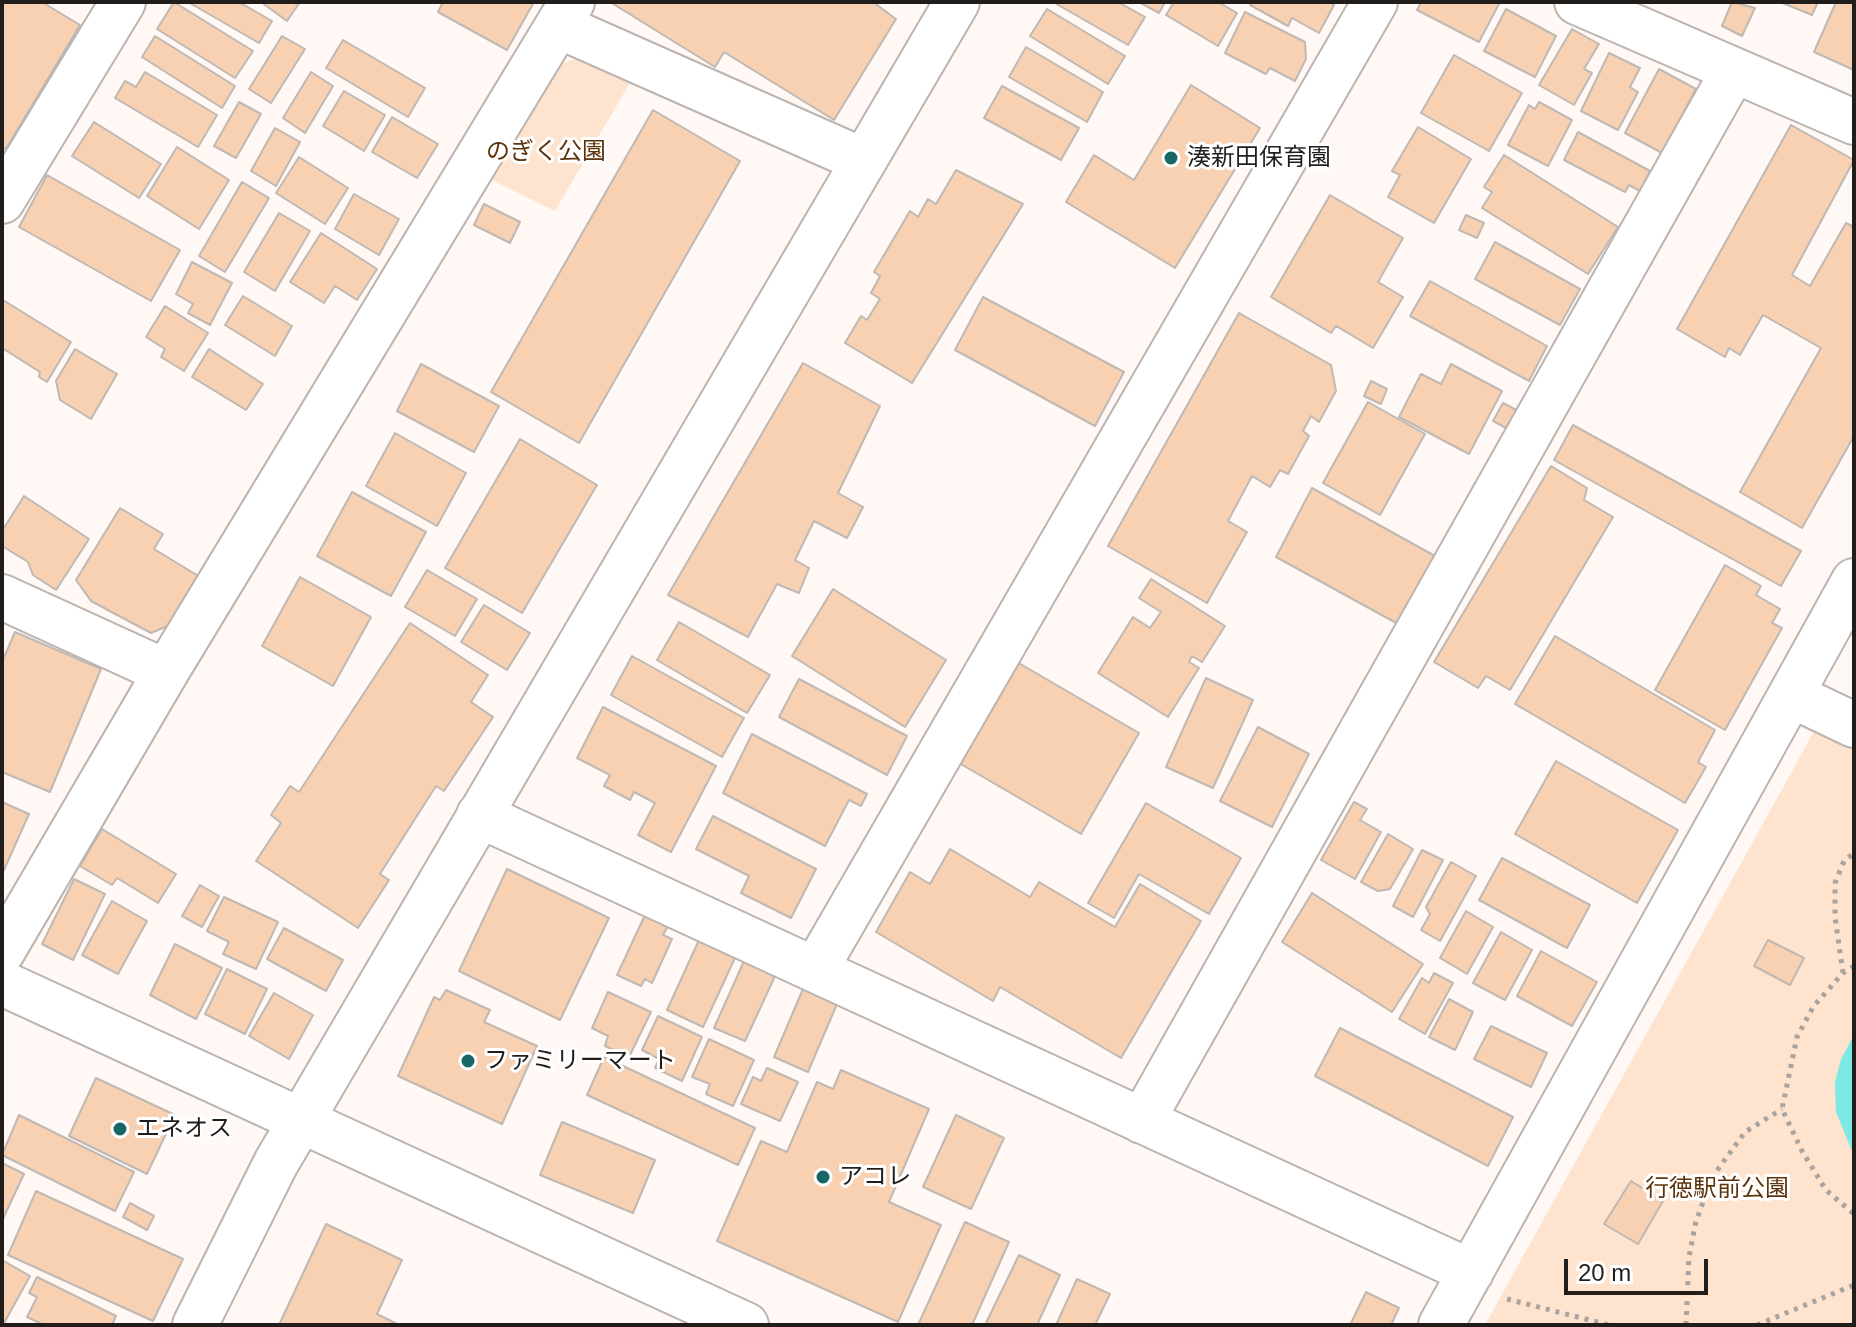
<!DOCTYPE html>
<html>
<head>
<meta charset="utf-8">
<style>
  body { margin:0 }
  #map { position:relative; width:1856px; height:1327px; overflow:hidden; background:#fff8f4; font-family:Arial,sans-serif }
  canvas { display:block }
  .frame { position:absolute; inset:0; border:4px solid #201d1b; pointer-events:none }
  .scale { position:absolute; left:1564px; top:1259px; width:144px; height:36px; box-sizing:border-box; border:4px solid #201d1b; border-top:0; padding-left:10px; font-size:24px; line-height:28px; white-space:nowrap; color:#201d1b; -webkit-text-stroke:6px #fff; paint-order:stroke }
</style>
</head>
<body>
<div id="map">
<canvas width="1856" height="1327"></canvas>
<div class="frame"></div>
<div class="scale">20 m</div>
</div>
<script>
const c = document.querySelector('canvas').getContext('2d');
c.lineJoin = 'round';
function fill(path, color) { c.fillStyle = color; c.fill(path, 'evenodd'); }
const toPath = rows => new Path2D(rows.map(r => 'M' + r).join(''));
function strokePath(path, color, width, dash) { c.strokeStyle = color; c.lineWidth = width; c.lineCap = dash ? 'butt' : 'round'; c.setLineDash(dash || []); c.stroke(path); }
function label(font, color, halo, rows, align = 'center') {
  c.font = font + ' Arial,"Noto Sans JP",sans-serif'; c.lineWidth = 6; c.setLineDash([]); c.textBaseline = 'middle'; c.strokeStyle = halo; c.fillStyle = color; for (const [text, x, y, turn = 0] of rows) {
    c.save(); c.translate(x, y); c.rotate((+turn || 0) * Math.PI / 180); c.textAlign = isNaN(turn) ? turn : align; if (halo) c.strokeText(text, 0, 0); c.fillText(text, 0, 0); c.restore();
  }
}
fill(toPath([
  [579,58,631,81,555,211,486,177,554,66],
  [1816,728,1854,745,1854,1325,1485,1325]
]), '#fee3ce');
fill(toPath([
  [1854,1035,1854,1156,1836,1112,1835,1082,1841,1059]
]), '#7ce9e5');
const building = toPath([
  [2,2,42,2,80,25,6,149,2,147,2,2],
  [174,2,253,51,235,78,157,29,174,2],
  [188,2,239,2,272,21,259,43,188,2],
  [261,2,300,2,287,21,261,2],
  [443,2,534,2,507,50,438,12,443,2],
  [610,2,873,2,896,19,834,120,724,52,715,67,610,2],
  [1053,2,1118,2,1145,17,1128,45,1053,2],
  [1139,2,1165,2,1159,13,1139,2],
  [1174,2,1218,2,1237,13,1218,46,1166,15,1174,2],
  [1252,2,1330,2,1334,5,1319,33,1292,18,1288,26,1250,5,1252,2],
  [1421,2,1500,2,1479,42,1417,10,1421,2],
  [1732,2,1755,8,1742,36,1722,26,1732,2],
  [1780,2,1818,2,1812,15,1780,2],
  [1836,2,1854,2,1854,70,1814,52,1836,2],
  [1047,9,1125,56,1108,84,1030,36,1047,9],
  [1506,9,1556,36,1535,77,1484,51,1506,9],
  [1245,12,1305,42,1306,59,1295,81,1270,68,1266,74,1225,53,1245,12],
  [1572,29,1599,44,1584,69,1592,73,1574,105,1539,85,1572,29],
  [155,36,235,86,222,108,142,57,155,36],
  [282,36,305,49,271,103,249,89,282,36],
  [343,40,425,88,408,117,326,68,343,40],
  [1026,47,1103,92,1087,122,1009,77,1026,47],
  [1609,53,1640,68,1630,87,1638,92,1618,130,1581,111,1609,53],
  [1454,55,1522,93,1489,151,1421,113,1454,55],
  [1659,69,1696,89,1662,153,1625,133,1659,69],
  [145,72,217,115,198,147,115,98,125,81,136,87,145,72],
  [311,72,333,86,305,133,283,118,311,72],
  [1191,85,1260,128,1175,268,1066,202,1094,155,1134,180,1191,85],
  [1002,86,1079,128,1061,160,984,118,1002,86],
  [344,91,385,115,364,151,323,126,344,91],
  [239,102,261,114,236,158,214,146,239,102],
  [1539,102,1572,120,1548,166,1508,145,1529,105,1535,109,1539,102],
  [653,110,740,161,579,443,491,392,653,110],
  [392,117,438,144,417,178,372,152,392,117],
  [94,122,161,164,139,198,72,156,94,122],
  [1791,125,1854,160,1792,275,1810,286,1846,223,1854,227,1854,436,1802,528,1740,492,1821,348,1763,315,1740,355,1729,348,1725,357,1677,329,1791,125],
  [1418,127,1471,159,1434,223,1388,197,1400,175,1392,171,1418,127],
  [275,128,300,142,276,186,251,171,275,128],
  [1578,132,1650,171,1640,191,1629,185,1625,192,1564,160,1578,132],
  [177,147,229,180,199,229,147,196,177,147],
  [1504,155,1618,227,1588,274,1482,208,1492,192,1484,187,1504,155],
  [299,157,348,188,325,224,276,193,299,157],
  [956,170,1023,204,912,383,845,343,861,316,867,320,880,299,871,293,880,276,874,272,910,211,918,217,928,199,936,204,956,170],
  [47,175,180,250,151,301,19,227,47,175],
  [242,182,269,198,225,272,199,256,242,182],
  [354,194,399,219,379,255,335,229,354,194],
  [1330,195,1403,238,1378,282,1403,297,1373,348,1336,326,1331,333,1271,297,1330,195],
  [484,204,520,222,510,243,474,225,484,204],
  [279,213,310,231,275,291,244,272,279,213],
  [1466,215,1484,223,1477,238,1459,230,1466,215],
  [321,233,377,269,357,300,335,286,324,303,290,282,321,233],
  [1495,242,1580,289,1560,325,1475,279,1495,242],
  [192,262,232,283,210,325,188,313,193,304,176,294,192,262],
  [1430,281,1547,346,1529,381,1410,316,1430,281],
  [243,296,292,326,275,356,225,325,243,296],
  [983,297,1124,372,1095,426,955,350,983,297],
  [3,300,71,342,47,382,39,377,40,372,2,348,3,300],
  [165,306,208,333,184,371,161,357,165,349,146,337,165,306],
  [1239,313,1331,365,1336,391,1319,422,1311,416,1303,431,1309,436,1288,474,1280,470,1270,487,1252,476,1228,521,1247,532,1207,603,1108,546,1239,313],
  [75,349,117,374,91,419,60,400,56,381,75,349],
  [209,349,263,384,246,410,192,377,209,349],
  [803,363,880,406,838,493,863,507,847,538,814,521,795,560,809,568,799,593,777,584,748,637,668,595,803,363],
  [421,364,499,406,474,452,397,411,421,364],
  [1451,364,1502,391,1469,454,1399,417,1421,374,1441,384,1451,364],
  [1371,381,1387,389,1381,404,1364,396,1371,381],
  [1368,402,1425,434,1380,515,1323,483,1368,402],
  [1503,403,1518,411,1508,429,1493,421,1503,403],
  [1573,425,1801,551,1781,586,1554,460,1573,425],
  [395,433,466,473,437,526,366,486,395,433],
  [520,439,597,485,522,613,445,568,520,439],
  [1551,466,1587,488,1584,500,1613,517,1510,690,1486,676,1478,688,1434,662,1551,466],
  [1312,488,1435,556,1398,624,1276,557,1312,488],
  [352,492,426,532,391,596,317,556,352,492],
  [24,496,89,539,56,590,33,575,28,562,2,546,2,531,24,496],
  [120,508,163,534,154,549,200,577,170,625,151,633,91,601,76,580,120,508],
  [1725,565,1761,586,1756,595,1780,609,1772,623,1782,628,1725,730,1655,690,1725,565],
  [427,570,477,599,455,636,405,607,427,570],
  [300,577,371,617,333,686,262,646,300,577],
  [1151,579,1225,626,1202,662,1192,656,1189,662,1199,668,1168,717,1098,673,1133,617,1150,628,1161,612,1139,598,1151,579],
  [833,589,946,660,905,727,792,656,833,589],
  [484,605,530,633,507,670,461,642,484,605],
  [679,622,770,675,747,713,657,660,679,622],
  [410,623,488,675,471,702,493,717,444,791,436,786,380,874,389,880,358,928,256,861,281,823,271,815,290,786,299,792,410,623],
  [15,632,101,669,50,792,2,772,2,662,15,632],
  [1555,636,1715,730,1698,762,1706,767,1685,803,1515,704,1555,636],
  [632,656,744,718,722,757,611,695,632,656],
  [1017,662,1139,733,1081,834,959,763,1017,662],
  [1206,678,1253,700,1213,788,1166,767,1206,678],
  [799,679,907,736,887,775,779,717,799,679],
  [603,707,716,766,671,852,638,835,655,803,634,792,630,800,604,786,610,775,577,758,603,707],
  [1258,727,1309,754,1272,827,1220,801,1258,727],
  [752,734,867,794,861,806,849,800,825,846,723,793,752,734],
  [1556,761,1678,830,1637,903,1515,834,1556,761],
  [2,802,29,814,4,870,2,869,2,802],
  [1354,802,1367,809,1360,820,1381,832,1355,879,1321,860,1354,802],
  [1146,803,1241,858,1209,914,1139,874,1114,918,1088,903,1146,803],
  [713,816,816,869,791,918,741,893,749,876,696,849,713,816],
  [102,829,176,874,158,903,117,878,112,885,80,866,102,829],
  [1388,834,1413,849,1390,889,1378,891,1361,882,1388,834],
  [950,849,1030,897,1039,882,1115,927,1140,884,1201,921,1121,1058,1000,987,993,1001,876,932,910,872,930,884,950,849],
  [1422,850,1443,860,1413,917,1393,906,1422,850],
  [1502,858,1590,905,1567,948,1479,900,1502,858],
  [1451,862,1476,876,1440,941,1421,930,1430,914,1426,907,1451,862],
  [507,869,609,918,560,1020,459,971,507,869],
  [74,879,105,894,73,960,42,944,74,879],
  [200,885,219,896,202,927,182,916,200,885],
  [1312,893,1423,964,1392,1012,1282,942,1312,893],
  [224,897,278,922,256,969,223,954,229,942,207,931,224,897],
  [112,901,147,921,118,974,82,955,112,901],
  [1466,911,1493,927,1467,974,1440,958,1466,911],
  [645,915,668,926,663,935,672,939,652,983,645,979,641,986,617,975,645,915],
  [284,928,343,960,326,991,267,959,284,928],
  [1501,932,1532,950,1505,1000,1473,983,1501,932],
  [699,940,735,958,703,1027,667,1010,699,940],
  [1768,940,1804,958,1790,985,1754,966,1768,940],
  [175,944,222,968,196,1019,150,995,175,944],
  [1541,951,1597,982,1572,1026,1517,996,1541,951],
  [744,961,775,976,745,1041,714,1028,744,961],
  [227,969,267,989,245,1034,205,1014,227,969],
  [1434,973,1453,983,1425,1034,1399,1019,1422,978,1429,983,1434,973],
  [803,989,837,1004,808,1072,774,1057,803,989],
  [446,990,490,1010,484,1022,537,1046,502,1124,398,1076,434,997,440,1000,446,990],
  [608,992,651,1012,629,1057,605,1046,608,1036,592,1028,608,992],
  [274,993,313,1015,289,1059,249,1036,274,993],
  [1449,999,1473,1012,1455,1050,1429,1037,1449,999],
  [658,1016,702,1037,682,1081,655,1068,659,1059,642,1050,658,1016],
  [1491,1026,1547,1053,1531,1087,1474,1059,1491,1026],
  [1340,1028,1513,1117,1488,1166,1315,1076,1340,1028],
  [709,1039,754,1060,733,1106,706,1094,710,1084,692,1077,709,1039],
  [604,1057,755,1128,738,1165,587,1095,604,1057],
  [767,1068,798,1082,780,1121,741,1104,753,1077,761,1081,767,1068],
  [841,1070,929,1109,889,1202,941,1225,898,1322,717,1241,761,1141,787,1152,817,1082,833,1089,841,1070],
  [96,1078,175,1115,147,1174,69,1136,96,1078],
  [19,1115,134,1172,115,1211,2,1155,19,1115],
  [956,1115,1004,1138,971,1209,923,1187,956,1115],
  [562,1122,655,1160,633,1213,540,1175,562,1122],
  [2,1163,24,1174,2,1221,2,1163],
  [1631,1181,1663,1201,1638,1244,1604,1224,1631,1181],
  [36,1191,183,1259,153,1321,8,1255,36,1191],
  [130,1203,154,1216,147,1230,123,1217,130,1203],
  [965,1222,1009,1242,972,1325,918,1325,965,1222],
  [326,1224,402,1260,377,1314,399,1325,279,1325,326,1224],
  [1019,1255,1060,1275,1037,1325,985,1325,1019,1255],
  [2,1260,30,1276,3,1325,2,1325,2,1260],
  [37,1277,116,1316,112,1325,44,1325,27,1317,37,1297,29,1293,37,1277],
  [1077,1279,1110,1294,1095,1325,1056,1325,1077,1279],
  [1366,1292,1399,1308,1391,1325,1350,1325,1366,1292]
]);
fill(building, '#f8d1b2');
strokePath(building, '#bfb8b3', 2);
const minor = toPath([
  [1577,2,1854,122],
  [559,26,864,161],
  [2,201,123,2],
  [2,597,166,672],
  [1791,695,1854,725],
  [479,815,1471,1272],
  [2,952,166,672,572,2],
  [815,970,1375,2],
  [2,983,746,1325],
  [1142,1121,1734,70],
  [195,1325,276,1163,957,2],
  [1441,1325,1854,581]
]);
strokePath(minor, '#bcb4af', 48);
strokePath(toPath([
  [1854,966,1843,973,1813,1007,1797,1037,1782,1109,1802,1151,1826,1190,1854,1214],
  [1843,973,1835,917,1835,883,1844,861,1854,853],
  [1507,1299,1609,1325],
  [1686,1325,1689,1257,1696,1221,1713,1176,1745,1132,1782,1109],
  [1757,1325,1854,1285]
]), '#a9a4a0', 5, [4, 6]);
strokePath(minor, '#fff', 44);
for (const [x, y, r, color] of [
  [1171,158,8,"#186665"],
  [468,1061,8,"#186665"],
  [120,1129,8,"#186665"],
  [823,1177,8,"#186665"]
]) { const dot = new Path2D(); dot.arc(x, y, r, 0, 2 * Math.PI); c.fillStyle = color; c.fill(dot); strokePath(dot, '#fff', 3); }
label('24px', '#5d340b', '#fff', [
  ["のぎく公園",546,152],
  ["行徳駅前公園",1717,1189]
]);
label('24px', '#201d1b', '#fff', [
  ["湊新田保育園",1187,158],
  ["ファミリーマート",484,1061],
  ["エネオス",136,1129],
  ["アコレ",839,1177]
], 'left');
</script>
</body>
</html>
